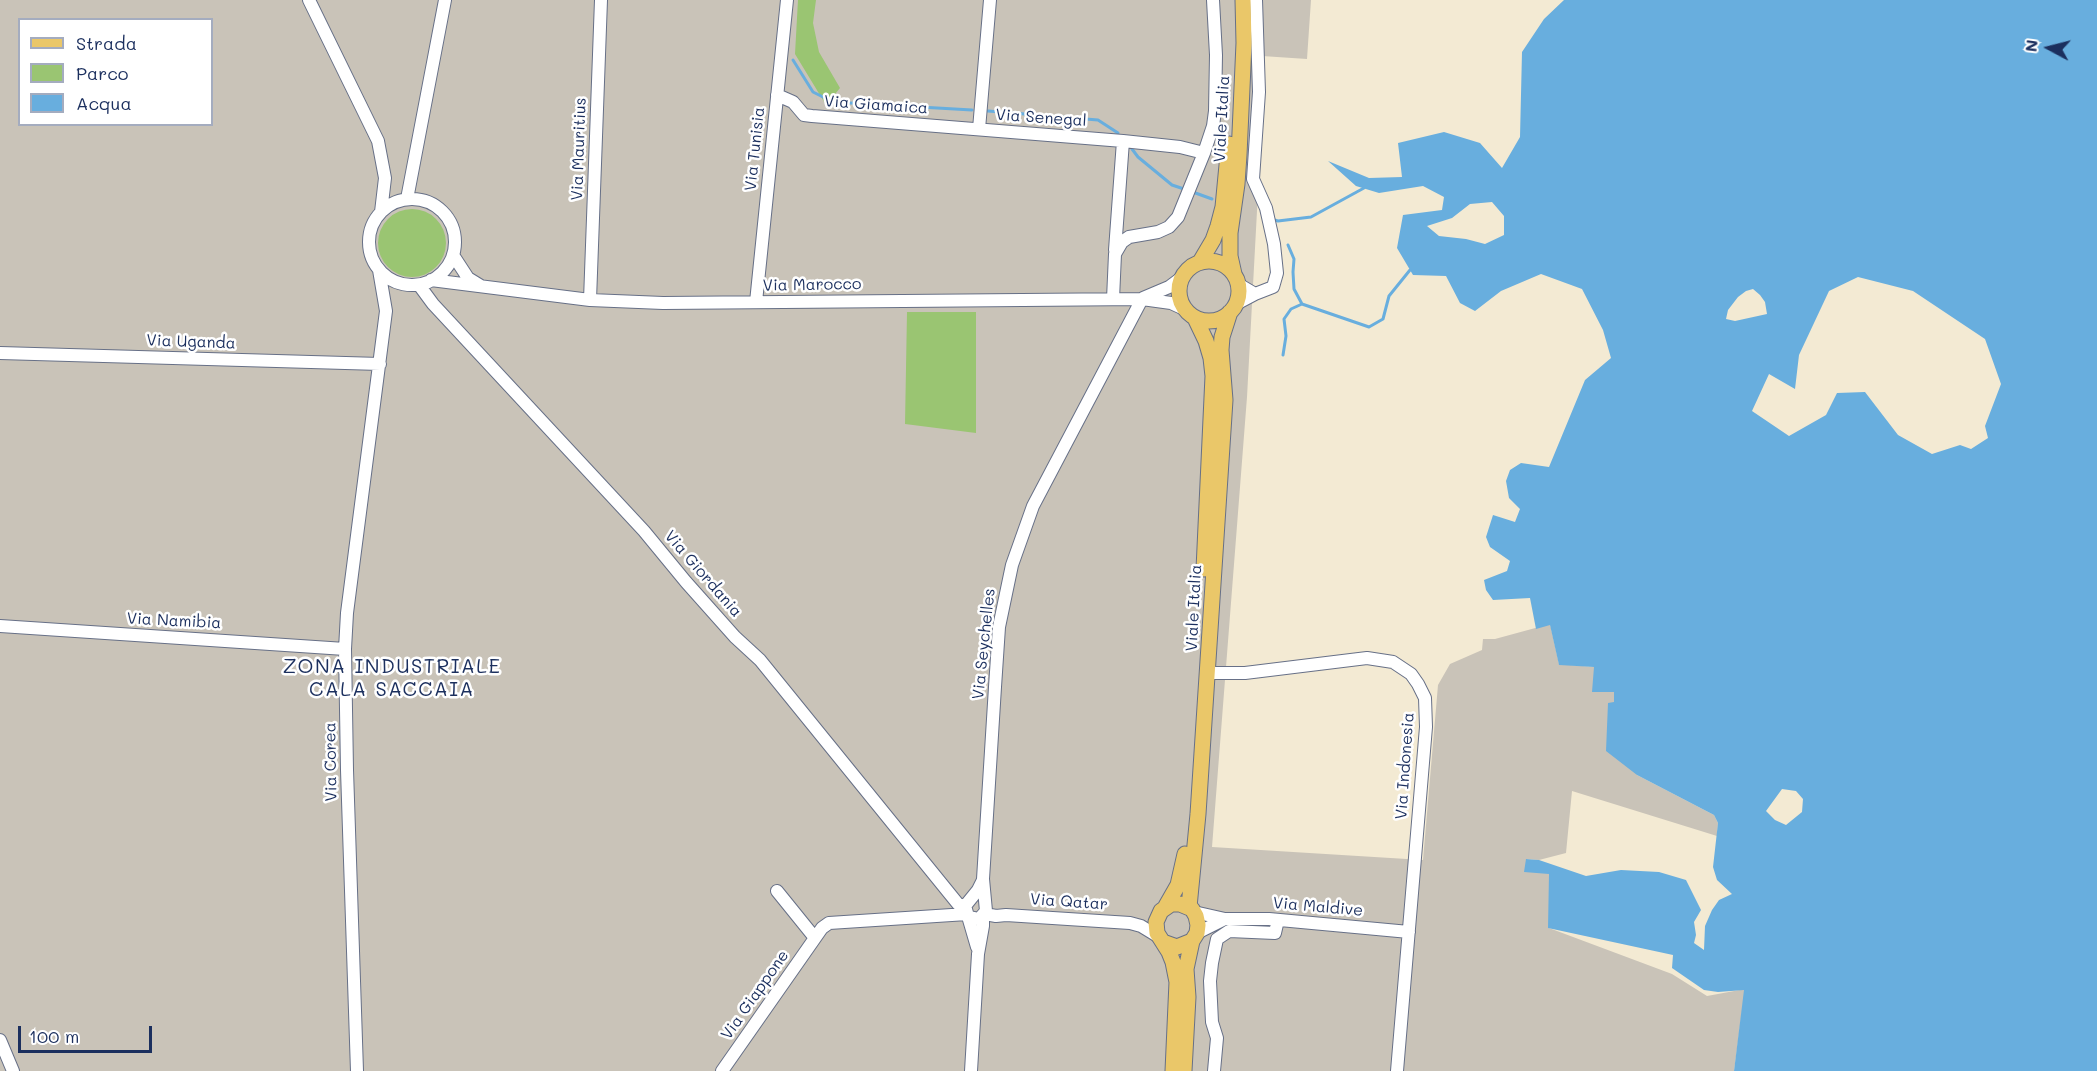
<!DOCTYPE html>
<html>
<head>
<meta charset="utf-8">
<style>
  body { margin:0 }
  #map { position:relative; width:2097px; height:1071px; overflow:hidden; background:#f3ead3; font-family:Mali,sans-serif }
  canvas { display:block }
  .legend { position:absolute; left:18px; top:18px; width:195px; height:108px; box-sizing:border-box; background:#fff; border:2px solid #a4acbf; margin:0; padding:8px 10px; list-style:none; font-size:18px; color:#1b2f5e }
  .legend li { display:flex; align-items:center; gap:12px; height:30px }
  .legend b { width:30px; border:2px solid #a4acbf }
  .north { position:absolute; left:2019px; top:18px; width:60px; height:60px; -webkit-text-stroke:4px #fff; paint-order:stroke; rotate:277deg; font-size:16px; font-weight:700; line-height:24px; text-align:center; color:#1b2f5e }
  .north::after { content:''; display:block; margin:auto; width:21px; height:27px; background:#1b2f5e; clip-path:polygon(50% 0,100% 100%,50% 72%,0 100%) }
  .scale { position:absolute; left:18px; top:1026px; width:134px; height:27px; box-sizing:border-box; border:3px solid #1b2f5e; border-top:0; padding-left:8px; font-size:18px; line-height:21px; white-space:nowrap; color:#1b2f5e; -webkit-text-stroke:4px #fff; paint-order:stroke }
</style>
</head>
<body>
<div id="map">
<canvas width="2097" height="1071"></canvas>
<ul class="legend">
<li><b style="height:8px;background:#eac769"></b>Strada</li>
<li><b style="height:16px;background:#9ac572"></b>Parco</li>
<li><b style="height:16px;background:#68aede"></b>Acqua</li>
</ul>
<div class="north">N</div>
<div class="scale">100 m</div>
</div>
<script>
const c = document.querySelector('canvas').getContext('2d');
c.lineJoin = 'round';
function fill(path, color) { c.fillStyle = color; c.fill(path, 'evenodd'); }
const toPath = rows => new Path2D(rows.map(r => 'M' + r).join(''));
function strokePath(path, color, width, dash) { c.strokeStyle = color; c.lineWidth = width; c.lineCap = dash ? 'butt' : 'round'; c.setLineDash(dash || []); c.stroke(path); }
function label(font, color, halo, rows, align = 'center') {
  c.font = font + ' Mali,sans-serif'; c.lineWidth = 5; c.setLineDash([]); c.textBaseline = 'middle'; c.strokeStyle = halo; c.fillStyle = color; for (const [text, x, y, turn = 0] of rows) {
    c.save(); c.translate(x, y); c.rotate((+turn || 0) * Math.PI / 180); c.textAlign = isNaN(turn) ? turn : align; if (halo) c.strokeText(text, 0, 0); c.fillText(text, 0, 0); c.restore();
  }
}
fill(toPath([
  [0,0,1311,0,1307,59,1262,56,1265,62,1247,397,1212,847,1423,860,1438,685,1450,664,1482,650,1483,639,1495,639,1550,624,1559,664,1594,667,1614,692,1614,702,1637,775,1714,815,1718,823,1717,836,1572,791,1566,853,1539,860,1526,859,1549,874,1549,928,1672,974,1707,996,1745,989,1734,1071,0,1071],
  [20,20,212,20,212,124,20,124]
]), '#c9c3b8');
fill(toPath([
  [798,0,816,0,813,23,819,52,840,88,826,105,795,54],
  '378 243a34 34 0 1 1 68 0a34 34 0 1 1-68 0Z',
  [907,312,976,312,976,433,905,424]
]), '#9ac572');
fill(toPath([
  [1564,0,2097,0,2097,1071,1734,1071,1744,990,1718,992,1704,990,1672,968,1673,955,1548,928,1549,874,1524,872,1526,859,1539,860,1586,876,1621,870,1659,872,1686,880,1701,910,1694,922,1696,935,1694,943,1704,950,1705,926,1712,910,1719,900,1732,894,1717,880,1713,867,1718,823,1714,815,1637,775,1606,751,1608,703,1614,702,1614,692,1592,692,1594,667,1559,665,1550,625,1536,629,1530,598,1493,600,1486,590,1484,580,1507,571,1510,561,1490,547,1486,537,1493,515,1515,522,1520,509,1509,498,1506,481,1510,470,1521,463,1549,467,1585,380,1611,358,1603,330,1582,289,1541,274,1501,291,1475,311,1460,303,1446,276,1413,275,1397,248,1403,215,1442,210,1444,197,1423,186,1379,193,1356,186,1328,161,1369,178,1402,177,1398,143,1444,132,1480,143,1502,168,1520,137,1522,52,1544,19],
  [1492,202,1504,216,1504,235,1485,244,1466,239,1439,236,1427,226,1452,218,1470,204],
  [1858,277,1913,291,1985,339,2001,384,1985,426,1988,438,1971,449,1960,445,1932,454,1898,435,1865,392,1837,393,1826,415,1789,436,1752,411,1769,374,1795,389,1799,355,1829,291],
  [1753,289,1760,295,1765,302,1767,314,1735,321,1726,319,1728,310,1738,297,1746,291],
  [1782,789,1796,791,1803,799,1802,812,1786,825,1775,820,1766,811]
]), '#68aede');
strokePath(toPath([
  [793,60,813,92,833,102,972,110],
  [988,111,1098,120,1118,133],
  [1132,149,1138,157,1172,185,1184,189],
  [1190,191,1212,199],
  [1271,219,1278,221,1311,217,1364,188],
  [1288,245,1294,259,1293,272,1294,289,1302,304,1369,327,1383,319,1389,296,1410,270],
  [1283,355,1286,336,1284,319,1291,309,1302,304]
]), '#68aede', 3);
const minor = toPath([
  [309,0,378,141,385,178,381,212],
  [777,95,793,102,804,115,812,116,1123,141,1180,147,1204,153],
  [979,129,990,0],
  [407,199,445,0],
  '369 242a43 43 0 1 1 86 0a43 43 0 1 1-86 0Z',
  [1115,250,1123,141],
  [453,255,468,278,481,286],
  [431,280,590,300,663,303,1142,299,1171,303,1184,309],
  [1238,284,1255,294],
  [419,285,433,304,644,531,686,582,735,637,760,660,958,904,965,906],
  [1143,298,1169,287,1181,278],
  [1113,299,1115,254,1122,242,1129,237,1158,232,1169,227,1178,217,1204,153,1213,126,1215,111,1216,55,1213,0],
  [590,300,601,0],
  [756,302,787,0],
  [1236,304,1255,294,1273,287,1277,273,1274,244,1266,208,1253,179,1259,92,1256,0],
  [0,353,380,364],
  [0,626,345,649],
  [1208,673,1245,673,1367,658,1393,662,1411,674,1418,684,1425,698,1426,727,1397,1071],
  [777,891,815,938],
  [1194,912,1225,919,1269,919,1409,932],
  [985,914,996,916,1006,915,1130,923,1141,926,1159,937],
  [970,917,979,919,986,911,983,879,995,687,999,627,1012,565,1033,506,1142,299],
  [1197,933,1225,919],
  [977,947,965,906,978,890,983,880],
  [0,1040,13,1071],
  [357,1071,347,770,345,649,347,613,386,311,379,270],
  [722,1071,822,928,829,923,967,914],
  [971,1071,978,954,983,926,983,917],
  [1214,1071,1217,1038,1212,1022,1210,981,1212,963,1217,939,1229,931,1275,933,1278,920]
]);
const major = toPath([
  '1179 291a30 30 0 1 1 60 0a30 30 0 1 1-60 0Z',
  [1200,262,1213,240,1218,226,1223,207,1229,144],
  [1234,274,1230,256,1230,233,1237,184,1239,155,1244,43,1243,0],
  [1195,318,1206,341,1211,358,1213,376,1204,569],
  [1166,906,1178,885,1185,854],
  [1189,907,1198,814,1225,400,1221,350,1222,337,1230,312],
  [1163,942,1177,947,1192,941,1197,933,1198,925,1196,916,1192,909,1180,904,1171,904,1161,911,1156,922,1157,933,1169,952,1173,962,1177,982,1173,1071],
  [1184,1071,1188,997,1186,969,1192,941]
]);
strokePath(minor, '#677087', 14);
strokePath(major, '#677087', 17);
strokePath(minor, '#fff', 12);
strokePath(major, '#eac769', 15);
label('16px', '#1b2f5e', '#fff', [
  ["Via Giamaica",876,105,4],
  ["Via Senegal",1041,118,4],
  ["Viale Italia",1222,119,-87],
  ["Via Mauritius",579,149,-88],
  ["Via Tunisia",755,149,-84],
  ["Via Marocco",812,285,-1],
  ["Via Uganda",191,342,2],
  ["Via Giordania",703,574,49],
  ["Viale Italia",1194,608,-87],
  ["Via Namibia",174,621,3],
  ["Via Seychelles",984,644,-84],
  ["Via Corea",331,762,-91],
  ["Via Indonesia",1405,766,-86],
  ["Via Qatar",1069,902,4],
  ["Via Maldive",1318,907,5],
  ["Via Giappone",755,995,-55]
]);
c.letterSpacing = '1.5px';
label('20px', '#1b2f5e', '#fff', [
  ["ZONA INDUSTRIALE",392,667],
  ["CALA SACCAIA",392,690]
]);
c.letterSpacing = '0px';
</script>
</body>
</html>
